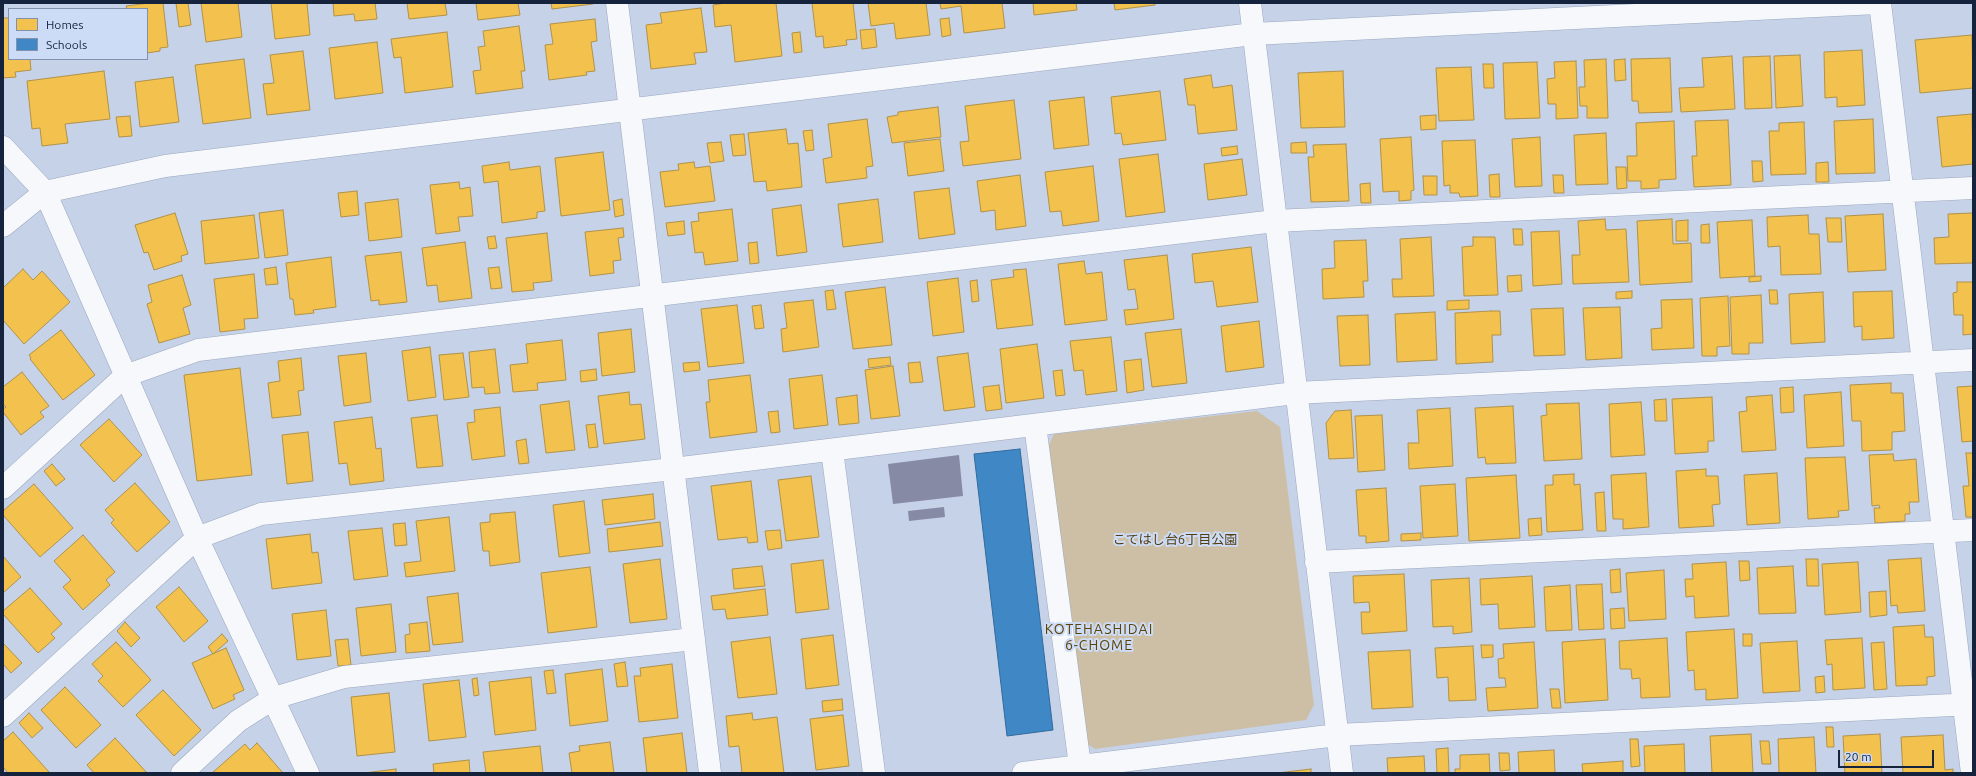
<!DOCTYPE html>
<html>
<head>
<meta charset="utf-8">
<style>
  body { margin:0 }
  #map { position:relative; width:1976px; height:776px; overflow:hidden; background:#c6d2e8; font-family:Ubuntu,sans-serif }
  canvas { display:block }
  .frame { position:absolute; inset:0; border:4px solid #15233c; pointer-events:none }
  .legend { position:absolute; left:8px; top:8px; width:140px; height:52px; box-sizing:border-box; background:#ccdbf6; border:1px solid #8391ac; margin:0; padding:5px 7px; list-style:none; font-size:12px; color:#15233c }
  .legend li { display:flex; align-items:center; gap:8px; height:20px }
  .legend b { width:20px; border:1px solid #8391ac }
  .scale { position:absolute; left:1838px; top:750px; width:96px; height:18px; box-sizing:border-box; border:2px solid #15233c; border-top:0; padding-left:5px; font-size:12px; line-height:14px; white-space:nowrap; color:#15233c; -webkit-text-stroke:3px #ccdbf6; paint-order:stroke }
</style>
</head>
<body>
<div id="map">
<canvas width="1976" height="776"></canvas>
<div class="frame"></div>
<ul class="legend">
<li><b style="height:11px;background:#f2c14e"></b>Homes</li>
<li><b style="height:11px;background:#3f88c5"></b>Schools</li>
</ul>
<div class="scale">20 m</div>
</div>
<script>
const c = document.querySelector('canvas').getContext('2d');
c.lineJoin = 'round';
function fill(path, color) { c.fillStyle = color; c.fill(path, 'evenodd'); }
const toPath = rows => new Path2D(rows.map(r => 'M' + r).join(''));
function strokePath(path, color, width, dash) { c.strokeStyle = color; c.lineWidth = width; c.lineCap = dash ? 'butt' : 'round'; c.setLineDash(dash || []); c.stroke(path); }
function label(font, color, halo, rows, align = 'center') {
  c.font = font + ' Ubuntu,"Noto Sans JP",sans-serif'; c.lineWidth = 4; c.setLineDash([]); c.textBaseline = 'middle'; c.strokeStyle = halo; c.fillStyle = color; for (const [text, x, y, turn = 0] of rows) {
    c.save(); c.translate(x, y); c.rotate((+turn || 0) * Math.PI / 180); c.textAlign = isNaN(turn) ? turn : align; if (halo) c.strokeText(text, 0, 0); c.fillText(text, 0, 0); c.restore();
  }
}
fill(toPath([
  [1257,411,1280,427,1314,705,1306,720,1095,749,1081,740,1045,453,1054,434]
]), '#cdbfa5');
const homes = toPath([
  [149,3,163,3,168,47,160,48,160,51,147,53,147,9,127,9,126,6,149,3],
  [176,3,188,3,191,25,179,27,176,3],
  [201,3,238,3,242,37,206,42,201,3],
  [271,3,307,3,310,35,275,39,271,3],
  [333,3,375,3,377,19,355,21,354,14,334,16,333,3],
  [407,3,445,3,447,15,409,19,407,3],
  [476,3,518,3,520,15,478,20,476,3],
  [551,3,593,3,593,4,552,9,551,3],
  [725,3,776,3,782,56,735,62,731,25,715,27,713,5,725,3],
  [812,3,853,3,857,39,846,40,847,45,824,48,823,36,816,37,812,3],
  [868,3,926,3,930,35,896,39,894,23,871,26,868,3],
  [940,3,1002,3,1005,28,964,33,961,6,941,9,940,3],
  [1033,3,1076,3,1077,10,1034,15,1033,3],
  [1114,3,1155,3,1155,5,1115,10,1114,3],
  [701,8,707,52,694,53,696,64,651,69,646,25,662,23,660,13,701,8],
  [3,18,9,18,9,59,30,59,31,70,15,72,16,77,3,78,3,18],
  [949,18,951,35,942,37,940,19,949,18],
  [595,19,597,41,591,42,595,71,586,72,587,75,549,80,545,45,553,44,550,24,595,19],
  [519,26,525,71,521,71,523,88,476,94,473,71,481,70,478,47,485,46,483,31,519,26],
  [875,29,877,47,862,49,860,30,875,29],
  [447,32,453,87,405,93,401,57,394,58,391,39,447,32],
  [800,32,802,52,794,53,792,33,800,32],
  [1972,35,1973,88,1920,93,1915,40,1972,35],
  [377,42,383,93,335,99,329,48,377,42],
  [1862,50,1865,105,1837,107,1837,97,1825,98,1824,52,1862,50],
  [303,51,310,110,267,115,263,84,274,83,270,55,303,51],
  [1800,55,1803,106,1776,108,1774,56,1800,55],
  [1732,56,1735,109,1681,112,1679,88,1704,87,1702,58,1732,56],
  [1770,56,1772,108,1745,109,1743,57,1770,56],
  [1670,58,1672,112,1639,113,1638,101,1632,101,1631,59,1670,58],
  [244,59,251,118,203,124,195,65,244,59],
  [1606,59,1608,118,1587,118,1587,106,1580,106,1579,87,1585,87,1584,60,1606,59],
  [1625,59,1626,80,1615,81,1614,60,1625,59],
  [1576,61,1578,118,1556,119,1556,104,1548,104,1547,79,1555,78,1554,62,1576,61],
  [1537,62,1540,118,1505,119,1503,63,1537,62],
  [1483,64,1493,64,1494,88,1484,88,1483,64],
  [1471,67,1474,120,1439,121,1436,68,1471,67],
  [104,71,110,119,65,124,68,143,42,146,40,128,32,129,27,81,104,71],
  [1343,71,1345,127,1301,128,1298,73,1343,71],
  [1211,75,1213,88,1232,85,1237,130,1198,134,1195,105,1188,105,1184,79,1211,75],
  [173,77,179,122,140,127,135,82,173,77],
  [1160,91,1166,140,1123,145,1121,133,1115,134,1111,97,1160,91],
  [1084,97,1089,145,1054,149,1049,101,1084,97],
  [1014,100,1021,159,963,166,960,142,969,141,965,106,1014,100],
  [938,107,941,137,892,143,887,117,898,115,898,112,938,107],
  [1972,114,1973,164,1942,167,1937,117,1972,114],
  [1436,115,1436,129,1421,130,1420,116,1436,115],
  [130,116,132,136,119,137,116,117,130,116],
  [867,119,873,166,866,167,867,178,826,183,823,159,832,157,828,124,867,119],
  [1873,119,1875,173,1836,174,1834,121,1873,119],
  [1728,120,1731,185,1694,187,1692,156,1697,156,1695,121,1728,120],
  [1674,121,1676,179,1659,180,1659,188,1641,189,1641,181,1628,181,1627,156,1637,156,1636,123,1674,121],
  [1804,122,1806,174,1771,175,1769,131,1779,131,1779,123,1804,122],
  [786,129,788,144,798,143,802,187,767,191,766,181,754,182,748,133,786,129],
  [812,130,814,150,806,151,803,131,812,130],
  [1606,133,1608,184,1576,185,1574,135,1606,133],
  [744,134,746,155,733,156,730,135,744,134],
  [1411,137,1414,190,1411,191,1411,200,1399,201,1399,191,1383,192,1380,139,1411,137],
  [1540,137,1542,186,1515,187,1512,139,1540,137],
  [940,139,944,171,908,176,904,143,940,139],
  [1475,140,1478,196,1460,197,1459,193,1450,193,1450,185,1444,186,1442,141,1475,140],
  [721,142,724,161,710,163,707,143,721,142],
  [1306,142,1307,153,1291,153,1291,143,1306,142],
  [1346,144,1349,201,1311,202,1308,157,1314,157,1313,145,1346,144],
  [1237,146,1238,154,1222,156,1221,148,1237,146],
  [603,152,610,210,561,216,555,158,603,152],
  [1158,154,1165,212,1126,217,1119,159,1158,154],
  [1242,159,1247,195,1208,200,1204,164,1242,159],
  [1752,161,1762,161,1763,181,1753,182,1752,161],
  [509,162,510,170,540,166,545,211,537,212,537,218,502,223,498,181,484,183,482,166,509,162],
  [694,162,695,168,710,166,715,201,665,207,660,172,679,170,678,164,694,162],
  [1828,162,1829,182,1816,182,1816,163,1828,162],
  [1093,166,1099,221,1063,226,1061,211,1050,212,1045,172,1093,166],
  [1616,167,1626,167,1627,188,1617,189,1616,167],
  [1499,174,1500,197,1490,197,1489,175,1499,174],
  [1020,175,1026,226,996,230,995,210,981,212,977,181,1020,175],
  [1553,175,1563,175,1564,193,1554,193,1553,175],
  [1423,176,1437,176,1437,195,1424,195,1423,176],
  [459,182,460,189,470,187,473,216,458,217,460,231,436,234,430,185,459,182],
  [1370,183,1371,203,1361,203,1360,184,1370,183],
  [949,188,955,234,919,239,914,192,949,188],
  [357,191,359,215,341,217,338,193,357,191],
  [398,199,402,237,369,241,365,203,398,199],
  [622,199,624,215,615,217,613,201,622,199],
  [878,199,883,242,843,247,838,204,878,199],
  [801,205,807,252,777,256,772,209,801,205],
  [732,209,738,261,705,265,703,252,695,253,691,222,699,221,698,213,732,209],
  [283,210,288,255,265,258,259,213,283,210],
  [175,213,188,254,181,256,182,261,154,270,148,252,144,253,135,225,175,213],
  [1973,213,1973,263,1935,264,1934,238,1949,237,1948,214,1973,213],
  [1883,214,1886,270,1848,272,1845,216,1883,214],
  [254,215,259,258,205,264,201,221,254,215],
  [1808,215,1809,234,1819,234,1821,274,1781,275,1780,246,1768,247,1767,217,1808,215],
  [1826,218,1841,218,1842,242,1828,242,1826,218],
  [1605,219,1606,230,1626,229,1629,282,1573,284,1572,255,1580,255,1578,221,1605,219],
  [1672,219,1673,244,1691,243,1692,282,1640,285,1637,221,1672,219],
  [1688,220,1688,241,1676,241,1676,221,1688,220],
  [1752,220,1755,276,1720,278,1717,222,1752,220],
  [684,221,685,234,668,236,666,223,684,221],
  [1709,224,1710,243,1701,243,1701,225,1709,224],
  [623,228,624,237,618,238,621,260,613,261,614,273,590,276,585,232,623,228],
  [1513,229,1522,229,1523,245,1514,245,1513,229],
  [1559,231,1562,284,1533,286,1531,232,1559,231],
  [547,233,552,281,533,283,534,290,512,292,506,238,547,233],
  [495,236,497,248,489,249,487,237,495,236],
  [1431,237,1434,296,1393,297,1392,279,1402,279,1400,239,1431,237],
  [1473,237,1495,237,1498,295,1464,296,1462,247,1473,246,1473,237],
  [1366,240,1368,281,1363,281,1364,297,1323,299,1322,269,1335,268,1334,241,1366,240],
  [465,242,472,298,439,302,437,285,427,286,422,248,465,242],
  [757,242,759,263,750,264,748,243,757,242],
  [1251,247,1258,302,1217,307,1213,281,1195,283,1192,254,1251,247],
  [401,252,407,302,379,305,379,300,371,301,365,256,401,252],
  [1167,255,1174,319,1126,325,1124,310,1138,309,1135,289,1128,290,1124,260,1167,255],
  [331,257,336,307,313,310,314,313,295,315,293,299,290,299,286,263,331,257],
  [1084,261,1086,274,1102,272,1107,320,1065,325,1058,264,1084,261],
  [276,267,278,284,266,285,264,269,276,267],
  [499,267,502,288,491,289,488,268,499,267],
  [23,269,33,280,42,271,70,302,24,344,3,320,3,288,23,269],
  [1026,269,1033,325,997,329,991,280,1014,277,1013,270,1026,269],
  [254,274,258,318,244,319,245,329,220,332,214,279,254,274],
  [182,275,191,305,183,308,190,334,159,343,147,304,152,302,148,285,182,275],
  [1521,275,1522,291,1508,292,1507,276,1521,275],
  [1761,276,1761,281,1749,282,1749,277,1761,276],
  [958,278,964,332,933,336,927,282,958,278],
  [977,280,979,301,972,302,970,281,977,280],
  [1957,282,1973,282,1973,334,1963,335,1963,315,1954,315,1953,293,1957,292,1957,282],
  [885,287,892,345,853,349,845,292,885,287],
  [833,290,836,309,827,310,825,291,833,290],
  [1769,290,1777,290,1778,304,1770,304,1769,290],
  [1632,291,1632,298,1616,299,1616,292,1632,291],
  [1892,291,1894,338,1862,340,1862,326,1854,327,1853,292,1892,291],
  [1823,292,1825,342,1791,344,1789,294,1823,292],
  [1761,295,1763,343,1749,343,1749,354,1732,354,1730,297,1761,295],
  [1728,296,1730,346,1717,347,1717,356,1702,356,1700,298,1728,296],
  [1692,299,1694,348,1652,350,1651,329,1662,328,1661,300,1692,299],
  [813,300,819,347,783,352,781,329,787,328,784,303,813,300],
  [1469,300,1469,309,1447,310,1447,301,1469,300],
  [737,305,744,363,708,367,701,309,737,305],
  [761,305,764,328,755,329,752,306,761,305],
  [1620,307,1622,358,1586,360,1583,308,1620,307],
  [1563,308,1565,355,1534,356,1531,309,1563,308],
  [1491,311,1500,311,1501,335,1492,335,1493,362,1456,364,1455,313,1491,311],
  [1435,312,1437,360,1397,362,1395,314,1435,312],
  [1368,315,1370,365,1340,366,1337,316,1368,315],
  [1259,321,1264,367,1226,372,1221,326,1259,321],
  [631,329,635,372,602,376,598,333,631,329],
  [1181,329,1187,383,1152,387,1145,333,1181,329],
  [61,330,95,375,63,400,30,359,31,358,29,355,61,330],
  [1111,337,1117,391,1086,395,1083,370,1074,371,1070,341,1111,337],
  [562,340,566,380,537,383,538,390,513,392,510,365,528,363,526,344,562,340],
  [1037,344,1044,398,1006,403,1000,349,1037,344],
  [430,347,436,397,408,401,402,351,430,347],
  [495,349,500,393,485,394,484,387,472,388,469,352,495,349],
  [366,353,371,402,344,406,338,356,366,353],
  [463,353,469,397,444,400,439,355,463,353],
  [968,353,975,407,944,411,937,357,968,353],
  [890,357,891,365,869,368,868,359,890,357],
  [301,358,304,390,298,391,301,415,272,418,268,383,280,381,278,361,301,358],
  [1141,359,1144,390,1127,393,1124,361,1141,359],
  [699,362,700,370,684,372,683,363,699,362],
  [920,362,923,382,910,383,908,363,920,362],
  [893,366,900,416,871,419,865,370,893,366],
  [240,368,252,475,197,481,184,375,240,368],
  [596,369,597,380,581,382,580,371,596,369],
  [1062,370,1065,395,1056,396,1053,371,1062,370],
  [22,372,49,406,40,412,44,417,21,435,3,412,3,409,6,407,3,404,3,387,22,372],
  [750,375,757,432,710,438,706,402,710,402,708,380,750,375],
  [822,375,828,425,794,429,789,379,822,375],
  [1891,383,1891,393,1903,393,1905,431,1892,432,1892,450,1862,451,1861,421,1852,421,1850,385,1891,383],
  [999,385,1002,409,986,411,983,387,999,385],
  [1973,386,1973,441,1962,442,1957,387,1973,386],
  [1793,387,1794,412,1781,413,1780,388,1793,387],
  [629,392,630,405,641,404,645,439,604,444,598,396,629,392],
  [1841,392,1844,446,1807,448,1804,395,1841,392],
  [857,395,859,423,839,425,836,398,857,395],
  [1772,395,1776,450,1742,452,1739,412,1747,411,1746,397,1772,395],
  [1712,397,1714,441,1708,441,1708,452,1675,454,1672,399,1712,397],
  [1666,399,1667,421,1655,421,1654,400,1666,399],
  [569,401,575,450,546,453,540,405,569,401],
  [1641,402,1645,455,1611,457,1609,404,1641,402],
  [1579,403,1582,459,1544,461,1541,416,1547,415,1546,404,1579,403],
  [1513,406,1516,463,1486,464,1485,457,1478,458,1475,408,1513,406],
  [500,407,505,456,472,460,467,423,475,422,474,410,500,407],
  [1450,408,1453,466,1409,469,1408,443,1419,443,1417,410,1450,408],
  [1351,410,1354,458,1329,459,1326,423,1335,411,1351,410],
  [778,411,780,432,771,433,768,412,778,411],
  [437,415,443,466,417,468,411,418,437,415],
  [1382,415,1385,470,1358,472,1355,416,1382,415],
  [372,417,376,449,381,448,384,481,350,485,347,463,339,464,334,422,372,417],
  [109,419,142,455,114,482,80,445,109,419],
  [595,424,598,447,589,448,586,425,595,424],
  [308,432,313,481,287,484,282,435,308,432],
  [526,439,529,463,519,464,516,441,526,439],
  [1966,453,1973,453,1973,517,1966,517,1963,486,1969,486,1966,453],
  [1893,454,1894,461,1916,459,1919,502,1909,502,1910,514,1905,514,1905,521,1875,523,1874,508,1880,508,1879,505,1872,506,1869,455,1893,454],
  [1845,457,1849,510,1838,511,1839,517,1808,519,1805,458,1845,457],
  [52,464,65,479,56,486,44,471,52,464],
  [1706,469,1706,476,1718,476,1720,504,1712,505,1714,526,1679,528,1676,471,1706,469],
  [1646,473,1649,527,1623,529,1623,519,1613,519,1611,475,1646,473],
  [1777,473,1780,523,1747,525,1744,475,1777,473],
  [1574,474,1574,485,1580,484,1583,530,1547,532,1545,485,1553,485,1553,475,1574,474],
  [1516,475,1520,538,1469,541,1466,478,1516,475],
  [811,476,819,537,786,541,778,480,811,476],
  [751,481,758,542,748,543,747,537,718,540,711,486,751,481],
  [135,483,170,522,137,552,111,523,114,520,105,510,135,483],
  [34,484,73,528,40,557,3,515,3,511,34,484],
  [1455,484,1458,536,1423,538,1420,486,1455,484],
  [1386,488,1389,541,1366,543,1366,536,1359,536,1356,490,1386,488],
  [1604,492,1606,531,1597,531,1595,493,1604,492],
  [653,494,655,519,605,525,602,500,653,494],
  [584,501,590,553,559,557,553,505,584,501],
  [515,512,520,562,490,566,489,551,483,551,480,523,490,522,490,514,515,512],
  [449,517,455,571,406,577,404,563,421,561,416,521,449,517],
  [1541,518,1542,535,1529,536,1528,519,1541,518],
  [660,522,663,546,609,552,607,529,660,522],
  [405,523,407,545,395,546,393,524,405,523],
  [382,528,388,576,354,580,348,531,382,528],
  [780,530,782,548,768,550,765,531,780,530],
  [1421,533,1421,540,1401,541,1401,534,1421,533],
  [310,534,312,553,318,552,322,583,272,589,266,539,310,534],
  [83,535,115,572,106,580,110,585,83,610,63,587,71,580,54,561,83,535],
  [3,556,21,577,3,593,3,556],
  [1921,558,1925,611,1898,613,1897,605,1891,606,1888,560,1921,558],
  [660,559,667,619,630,623,623,564,660,559],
  [1806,559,1818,559,1819,586,1807,586,1806,559],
  [823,560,829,609,796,613,791,564,823,560],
  [1739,561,1749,561,1750,580,1740,581,1739,561],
  [1726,562,1729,616,1695,618,1694,596,1686,597,1685,579,1693,579,1692,564,1726,562],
  [1858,562,1861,612,1825,615,1822,564,1858,562],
  [762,566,765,586,734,589,732,569,762,566],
  [1793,566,1796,613,1759,614,1757,568,1793,566],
  [590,567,597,627,548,633,541,573,590,567],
  [1620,569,1621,592,1611,593,1610,570,1620,569],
  [1664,570,1666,619,1629,621,1626,573,1664,570],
  [1404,574,1407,631,1362,634,1361,612,1370,612,1369,602,1354,603,1353,576,1404,574],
  [1532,576,1535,627,1499,629,1498,604,1481,605,1480,579,1532,576],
  [1469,578,1472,632,1453,634,1453,626,1433,627,1431,580,1469,578],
  [1602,584,1604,629,1579,630,1576,585,1602,584],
  [1570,585,1572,630,1546,631,1544,587,1570,585],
  [179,587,208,621,184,642,156,607,179,587],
  [30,588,62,624,51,634,55,638,38,653,3,614,3,611,30,588],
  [765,589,768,615,727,619,725,609,713,610,711,596,765,589],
  [1886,591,1887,615,1870,617,1869,592,1886,591],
  [458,593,463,642,433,645,427,597,458,593],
  [391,604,396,652,361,656,356,608,391,604],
  [1624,608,1625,628,1611,629,1610,609,1624,608],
  [326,610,331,656,297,660,292,614,326,610],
  [125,622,140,638,131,647,117,631,125,622],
  [427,622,430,651,406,653,405,635,410,634,409,624,427,622],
  [1924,625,1925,637,1933,637,1935,676,1927,677,1927,685,1896,686,1893,627,1924,625],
  [1734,629,1738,698,1706,700,1706,689,1695,690,1694,670,1688,671,1686,632,1734,629],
  [222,634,228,641,213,654,208,647,222,634],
  [1743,634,1752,634,1752,646,1743,646,1743,634],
  [833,635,839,685,806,689,801,639,833,635],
  [770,637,777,694,738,698,731,642,770,637],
  [1667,638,1670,697,1641,698,1640,678,1632,679,1631,669,1620,669,1619,641,1667,638],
  [1862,638,1865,688,1833,690,1832,664,1827,665,1825,640,1862,638],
  [348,639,351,665,338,666,335,640,348,639],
  [1605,639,1608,700,1565,703,1562,642,1605,639],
  [1797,641,1800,691,1763,693,1760,643,1797,641],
  [116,642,151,680,123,707,98,681,103,676,92,664,116,642],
  [1534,642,1538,708,1488,711,1486,688,1506,687,1505,678,1499,678,1498,659,1504,658,1503,644,1534,642],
  [1884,642,1887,689,1874,690,1871,643,1884,642],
  [3,643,22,663,11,673,3,664,3,643],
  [1481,645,1493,645,1493,657,1482,658,1481,645],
  [1473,646,1476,700,1449,701,1448,677,1437,678,1435,648,1473,646],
  [226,648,244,690,233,695,235,699,213,709,192,663,226,648],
  [1410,650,1413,707,1372,709,1368,652,1410,650],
  [625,662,628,686,617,687,614,664,625,662],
  [672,664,678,718,639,722,634,676,641,676,640,668,672,664],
  [602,669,608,721,570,726,565,674,602,669],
  [553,670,556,693,547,694,544,671,553,670],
  [1824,676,1825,692,1816,693,1815,677,1824,676],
  [531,677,536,730,495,735,489,682,531,677],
  [477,678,479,695,474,696,472,679,477,678],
  [459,680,466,737,429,741,423,684,459,680],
  [65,687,101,725,76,748,41,710,65,687],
  [1550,689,1559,689,1561,708,1552,708,1550,689],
  [163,690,201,730,174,756,136,715,163,690],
  [389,693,395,752,357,756,351,697,389,693],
  [842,699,843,710,823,712,822,701,842,699],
  [29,713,43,728,32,738,19,723,29,713],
  [752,713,753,720,777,717,784,773,742,773,739,746,729,747,726,716,752,713],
  [843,715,849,766,816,770,810,719,843,715],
  [1826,727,1833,727,1834,747,1827,747,1826,727],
  [13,732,49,772,48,773,8,773,3,767,3,741,13,732],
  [682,733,687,773,647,773,643,738,682,733],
  [1751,734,1753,773,1712,773,1710,736,1751,734],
  [1880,734,1882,773,1845,773,1843,736,1880,734],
  [1943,735,1945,770,1953,769,1953,773,1903,773,1901,737,1943,735],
  [1814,737,1816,773,1779,773,1778,739,1814,737],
  [115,738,138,763,147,773,94,773,87,765,115,738],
  [1630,739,1638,739,1640,766,1631,767,1630,739],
  [1760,741,1769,741,1771,764,1762,764,1760,741],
  [610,742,614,773,572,773,569,753,580,751,579,746,610,742],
  [257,743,283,773,212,773,245,744,250,750,257,743],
  [1684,744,1685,773,1645,773,1644,746,1684,744],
  [540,746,543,773,486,773,483,752,540,746],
  [1448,748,1449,773,1437,773,1436,749,1448,748],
  [1554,750,1555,773,1519,773,1518,752,1554,750],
  [1499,753,1509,753,1510,770,1500,771,1499,753],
  [1489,754,1490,773,1455,773,1455,769,1460,769,1460,755,1489,754],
  [1424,756,1425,773,1388,773,1387,758,1424,756],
  [469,760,470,773,434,773,433,764,469,760],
  [1623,761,1623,773,1583,773,1582,764,1623,761],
  [396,769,396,773,364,773,396,769],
  [1311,769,1311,773,1277,773,1311,769]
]);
fill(homes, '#f2c14e');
strokePath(homes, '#b09249', 1);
const schools = toPath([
  [1020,449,1053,730,1007,736,974,454,1020,449]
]);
fill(schools, '#3f88c5');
strokePath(schools, '#326a9c', 1);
fill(toPath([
  [959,455,963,496,893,504,888,464],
  [944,507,945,517,909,521,908,511]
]), '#878aa5');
const minor = toPath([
  [617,3,710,773],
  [1250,3,1342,773],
  [1880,3,1972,773],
  [3,147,45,192,197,538,308,773],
  [3,226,45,192,165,166,1253,34,1877,3],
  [1035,425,1080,766],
  [832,450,874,773],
  [3,488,125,376,198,350,1275,221,1973,188],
  [1316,562,1973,530],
  [3,716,197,538,261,514,673,469,1295,393,1973,360],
  [182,773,238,721,274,698,344,677,694,639],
  [1023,773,1337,735,1973,704]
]);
strokePath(minor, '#9ba7bd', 23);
strokePath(minor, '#f6f8fc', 22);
label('13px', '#543d10', '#ccdbf6', [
  ["こてはし台6丁目公園",1175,540]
]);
c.letterSpacing = '1px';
label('14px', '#5d4204', '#ccdbf6', [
  ["KOTEHASHIDAI",1099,629],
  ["6-CHOME",1099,645]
]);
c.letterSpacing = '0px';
</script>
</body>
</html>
